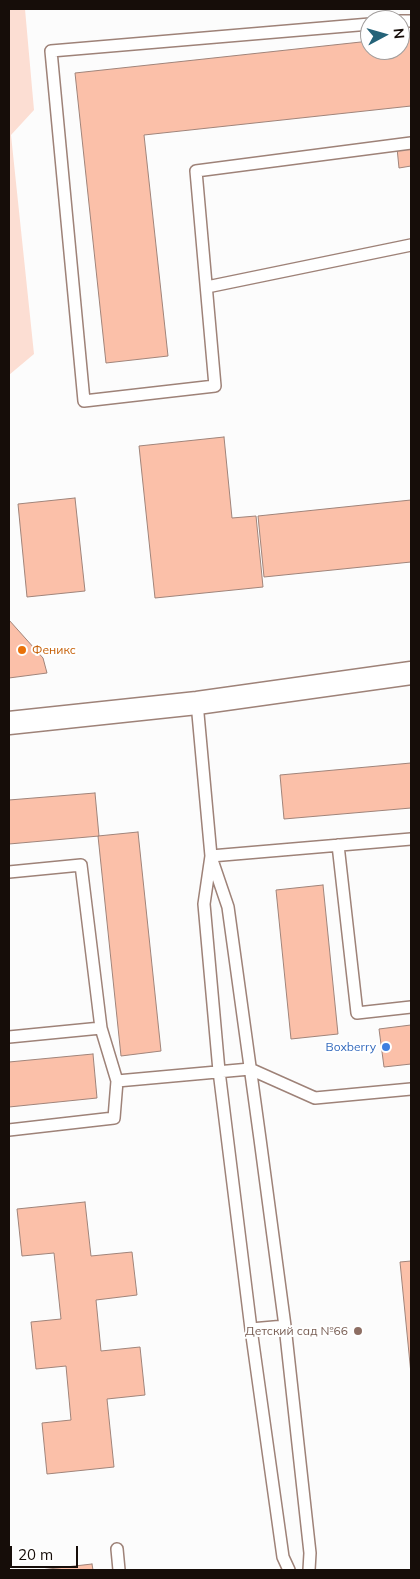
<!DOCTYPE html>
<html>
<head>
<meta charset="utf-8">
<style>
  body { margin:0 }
  #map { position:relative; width:420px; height:1579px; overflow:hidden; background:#fcfcfc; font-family:Mulish,sans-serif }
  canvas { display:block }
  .frame { position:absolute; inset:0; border:10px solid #160d09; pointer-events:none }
  .north { position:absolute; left:360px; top:10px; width:50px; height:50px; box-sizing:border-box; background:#fff; border:1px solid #a29e9d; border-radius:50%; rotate:84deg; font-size:14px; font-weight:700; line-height:20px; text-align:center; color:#160d09 }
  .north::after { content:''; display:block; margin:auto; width:18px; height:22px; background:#246379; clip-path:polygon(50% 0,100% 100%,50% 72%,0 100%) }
  .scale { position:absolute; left:10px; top:1546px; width:68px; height:22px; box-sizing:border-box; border:2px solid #160d09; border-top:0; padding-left:6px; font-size:15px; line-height:18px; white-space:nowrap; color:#160d09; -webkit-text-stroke:4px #fff; paint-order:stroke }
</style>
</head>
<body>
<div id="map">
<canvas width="420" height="1579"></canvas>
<div class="frame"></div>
<div class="north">N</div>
<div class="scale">20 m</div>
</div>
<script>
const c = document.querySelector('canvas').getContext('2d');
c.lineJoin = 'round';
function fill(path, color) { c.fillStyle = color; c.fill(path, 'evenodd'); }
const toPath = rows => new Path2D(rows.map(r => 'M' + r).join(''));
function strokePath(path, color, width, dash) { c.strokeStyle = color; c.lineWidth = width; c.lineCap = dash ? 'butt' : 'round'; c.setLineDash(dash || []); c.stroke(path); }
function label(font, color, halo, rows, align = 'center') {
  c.font = font + ' Mulish,sans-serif'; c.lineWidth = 4; c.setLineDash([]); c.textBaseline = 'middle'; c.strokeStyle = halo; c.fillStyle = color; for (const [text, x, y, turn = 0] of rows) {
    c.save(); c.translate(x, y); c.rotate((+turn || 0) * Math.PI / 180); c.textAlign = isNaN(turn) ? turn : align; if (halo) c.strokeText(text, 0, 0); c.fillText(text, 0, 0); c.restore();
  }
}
fill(toPath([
  [9,9,25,9,34,110,11,135,34,354,9,375]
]), '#fcded3');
const building = toPath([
  [411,37,411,106,144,135,168,356,106,363,75,73,370,41,370,50,400,50,400,38,411,37],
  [411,146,411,166,399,168,397,148,411,146],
  [224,437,232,518,256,516,263,587,155,598,139,446,224,437],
  [75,498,85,591,27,597,18,504,75,498],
  [411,500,411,562,264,577,258,516,411,500],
  [9,620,43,658,47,673,9,678,9,620],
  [411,763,411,808,284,819,280,775,411,763],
  [95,793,99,836,9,844,9,800,95,793],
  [138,832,161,1051,121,1056,98,836,138,832],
  [323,885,338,1034,291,1039,276,890,323,885],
  [411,1025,411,1064,384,1067,379,1029,411,1025],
  [93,1054,97,1098,9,1107,9,1062,93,1054],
  [85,1202,91,1256,132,1252,137,1295,96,1300,101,1351,140,1347,145,1395,107,1399,114,1467,47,1474,42,1423,71,1420,66,1366,36,1369,31,1322,61,1319,54,1253,22,1256,17,1209,85,1202],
  [411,1261,411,1374,400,1262,411,1261],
  [92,1564,93,1570,40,1570,92,1564]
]);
fill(building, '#fbc0a9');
strokePath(building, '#a0847a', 1);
const lane = toPath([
  [400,21,411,21],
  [370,24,51,51,84,401,215,386,196,171,411,143],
  [207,287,411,245],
  [197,703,211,856,204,904,219,1071,251,1329,283,1557,289,1570],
  [338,845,357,1013,411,1007],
  [211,856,411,839],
  [212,860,228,907,260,1139,285,1326,310,1553,309,1570],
  [9,872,81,865,101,1028,117,1081,114,1118,9,1130],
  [9,1037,101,1028],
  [117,1081,250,1069,315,1098,411,1089],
  [251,1329,285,1326],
  [117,1549,119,1570]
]);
const street = toPath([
  [9,723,197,703,411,673]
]);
strokePath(lane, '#9e8278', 14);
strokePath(street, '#9e8278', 25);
strokePath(lane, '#fff', 11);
strokePath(street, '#fff', 22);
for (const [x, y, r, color] of [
  [22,650,5,"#e8710a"],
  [386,1047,5,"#3f7fe0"],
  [358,1331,5,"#8d6e63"]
]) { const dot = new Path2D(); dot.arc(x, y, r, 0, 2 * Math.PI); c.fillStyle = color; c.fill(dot); strokePath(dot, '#fff', 2); }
label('12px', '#c56008', '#fff', [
  ["Феникс",32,650]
], 'left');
label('12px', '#366cbe', '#fff', [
  ["Boxberry",376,1047]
], 'right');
label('12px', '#785e54', '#fff', [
  ["Детский сад №66",348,1331]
], 'right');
</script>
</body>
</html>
